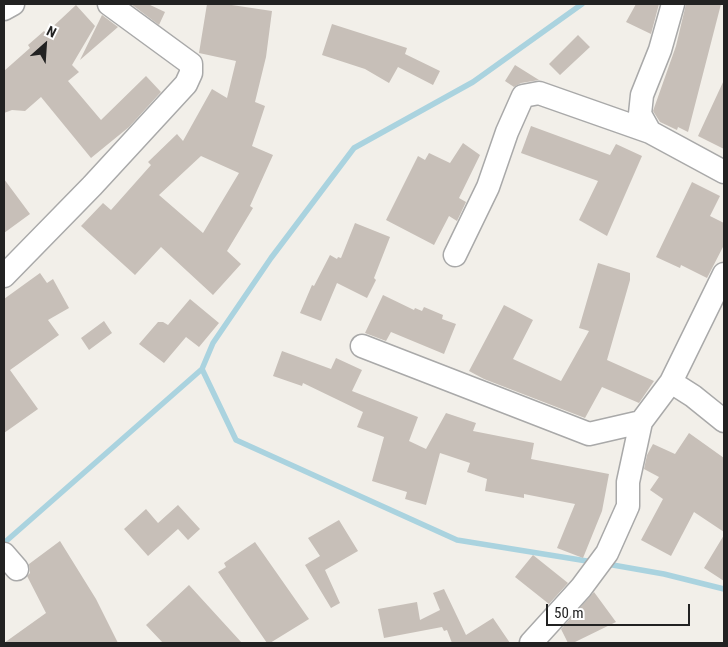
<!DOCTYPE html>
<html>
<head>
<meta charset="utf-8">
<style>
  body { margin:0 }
  #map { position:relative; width:728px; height:647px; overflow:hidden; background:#f2efe9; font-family:"Roboto Condensed",sans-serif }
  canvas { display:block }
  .frame { position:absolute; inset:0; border:5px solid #222; pointer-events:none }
  .north { position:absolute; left:20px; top:20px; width:50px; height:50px; -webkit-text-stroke:4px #fff; paint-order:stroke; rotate:26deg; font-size:14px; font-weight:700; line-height:20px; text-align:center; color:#222 }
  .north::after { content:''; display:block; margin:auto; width:18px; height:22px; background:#222; clip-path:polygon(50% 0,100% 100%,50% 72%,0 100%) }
  .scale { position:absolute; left:546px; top:604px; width:144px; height:22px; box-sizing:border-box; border:2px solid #222; border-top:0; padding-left:6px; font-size:15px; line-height:18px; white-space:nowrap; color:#222; -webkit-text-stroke:4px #fff; paint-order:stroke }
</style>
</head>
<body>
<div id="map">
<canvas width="728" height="647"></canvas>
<div class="frame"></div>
<div class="north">N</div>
<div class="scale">50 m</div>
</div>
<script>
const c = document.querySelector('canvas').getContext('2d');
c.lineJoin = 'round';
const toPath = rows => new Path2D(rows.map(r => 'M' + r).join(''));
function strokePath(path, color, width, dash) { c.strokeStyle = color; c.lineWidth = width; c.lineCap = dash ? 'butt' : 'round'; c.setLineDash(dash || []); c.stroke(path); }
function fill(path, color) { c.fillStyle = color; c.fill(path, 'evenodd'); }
strokePath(toPath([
  [202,369,213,343,271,258,354,148,473,82,582,4],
  [4,543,202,369,236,440,457,540,593,562],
  [607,564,664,574,724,589]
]), '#aad3df', 5.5);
fill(toPath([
  [131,4,148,4,165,12,159,25],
  [207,4,225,4,272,11,266,57,255,102,265,106,252,146,273,155,250,206,253,208,227,251,241,264,213,295,161,247,135,275,81,226,103,203,111,210,151,165,148,162,177,134,183,141,212,89,227,98,236,61,199,53],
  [201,156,239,173,203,233,159,195],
  [636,4,659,4,651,34,626,22],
  [686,4,721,4,688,132,678,127,677,130,660,122,653,111,676,46],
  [76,5,95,26,72,65,79,72,68,81,101,120,146,76,161,92,129,127,91,158,41,97,25,111,12,110,4,113,4,71,30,48,28,45,44,31,46,33],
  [102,15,118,27,80,60],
  [332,24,407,48,405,54,440,71,433,85,398,67,389,83,365,69,322,55],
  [578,35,590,47,560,75,549,64],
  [515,65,539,80,521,83,514,87,505,81],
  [724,80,724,149,698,136],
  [531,126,610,155,616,144,642,156,607,236,579,220,598,181,521,153],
  [463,143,480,155,459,198,466,202,457,221,449,216,434,245,386,220,418,156,425,160,429,153,450,163],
  [4,179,30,214,4,233],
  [692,182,720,196,710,216,724,223,724,245,707,278,681,265,680,268,656,257],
  [355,223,390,237,374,278,376,280,367,298,337,283,321,321,300,313,312,285,314,286,330,255,337,259,338,257,341,258],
  [598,263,630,273,630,280,607,360,654,381,639,403,602,387,585,418,484,379,469,371,504,305,533,320,513,359,561,381,589,331,579,328],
  [40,273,47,283,53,279,69,308,48,320,59,335,10,370,38,409,4,433,4,299],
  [383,295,414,310,415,308,422,311,424,307,443,315,442,319,456,324,444,354,391,332,386,341,365,333],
  [190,299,219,323,199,347,186,337,164,363,139,344,158,322,163,322,168,325],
  [104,321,112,333,89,350,81,338],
  [282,351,331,369,336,358,362,370,352,391,418,417,409,441,426,449,446,413,476,423,473,431,534,443,531,459,609,474,602,511,583,558,557,548,575,504,524,494,524,498,485,491,487,479,467,472,470,463,440,453,426,505,405,499,407,492,372,481,384,437,357,427,363,412,303,383,302,386,273,376],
  [689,433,724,458,724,532,694,512,671,556,641,540,663,499,650,490,659,477,644,469,647,455,653,444,675,454],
  [178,505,200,529,188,540,178,529,148,556,124,529,146,509,158,523],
  [339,520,358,551,325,570,340,603,331,608,305,565,320,556,308,538],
  [724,535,724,581,704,568],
  [60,541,96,599,118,643,4,643,46,613,27,576,30,573,29,564],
  [255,542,309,619,270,643,267,643,218,572,226,567,224,563],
  [533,555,568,583,549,604,515,577],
  [189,585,242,643,163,643,146,625],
  [444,589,466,635,493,618,510,643,452,643,447,630,444,631,442,627,384,638,378,609,417,602,420,620,440,610,433,593],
  [594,592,616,622,573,643,568,643,561,629]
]), '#c7bfb8');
const minor = toPath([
  [673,4,660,50,642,95,640,114,650,132,724,172],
  [4,9,13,4],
  [455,255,488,187,507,132,523,96,539,93,650,132],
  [4,276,92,186,186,84,191,73,191,64,109,4],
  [362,346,589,434,641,422],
  [671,382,693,396,724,421],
  [4,554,17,569],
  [531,643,581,588,607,553,628,506,628,482,641,422,671,382,724,274]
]);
strokePath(minor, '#a9a9a9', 25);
strokePath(minor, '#fff', 22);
</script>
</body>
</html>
